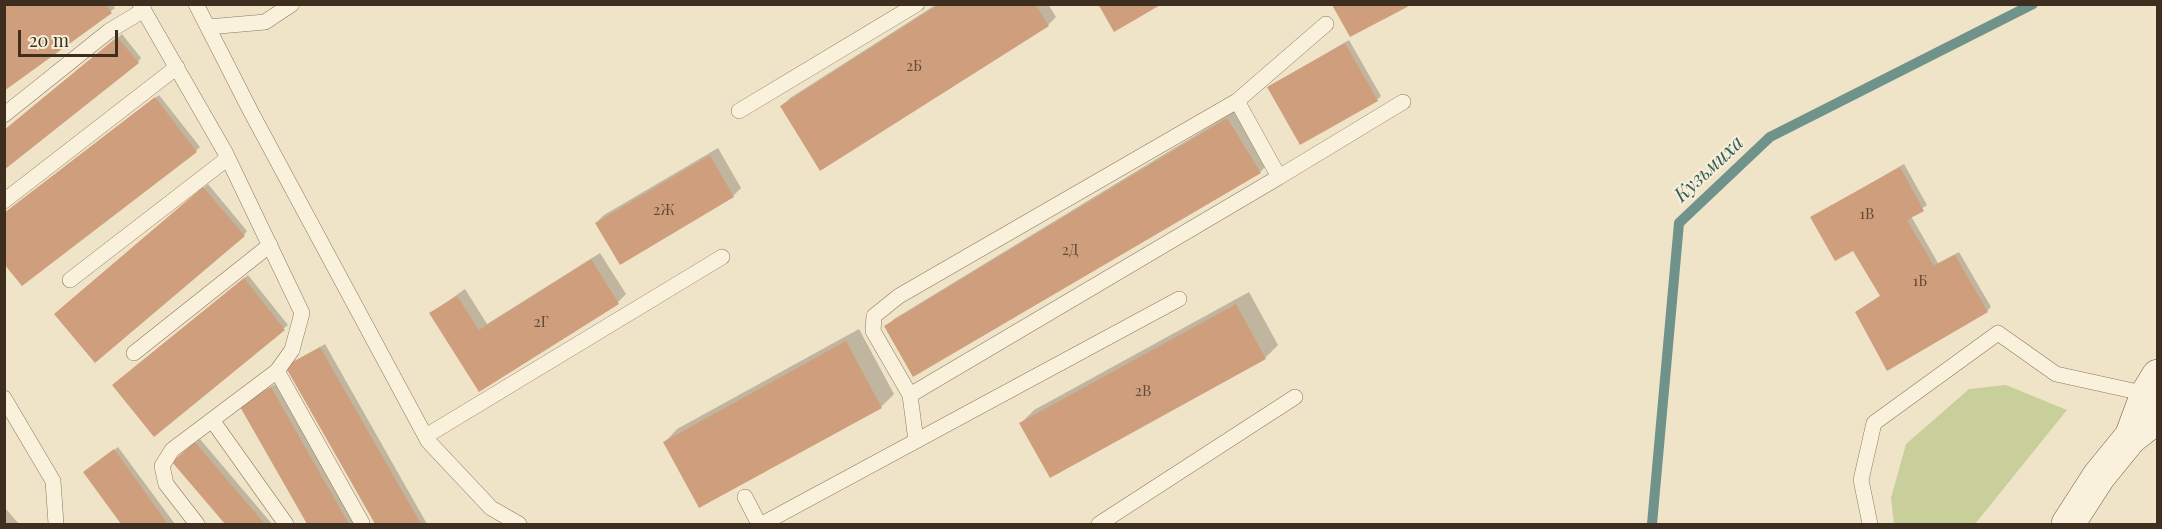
<!DOCTYPE html>
<html>
<head>
<meta charset="utf-8">
<style>
  body { margin:0 }
  #map { position:relative; width:2162px; height:529px; overflow:hidden; background:#f0e4c8; font-family:"Playfair Display",serif }
  canvas { display:block }
  .frame { position:absolute; inset:0; border:6px solid #3d2e20; pointer-events:none }
  .scale { position:absolute; left:18px; top:30px; width:100px; height:27px; box-sizing:border-box; border:3px solid #3d2e20; border-top:0; padding-left:8px; font-size:18px; line-height:21px; white-space:nowrap; color:#3d2e20; -webkit-text-stroke:4px #f7eed8; paint-order:stroke }
</style>
</head>
<body>
<div id="map">
<canvas width="2162" height="529"></canvas>
<div class="frame"></div>
<div class="scale">20 m</div>
</div>
<script>
const c = document.querySelector('canvas').getContext('2d');
c.lineJoin = 'round';
function fill(path, color) { c.fillStyle = color; c.fill(path, 'evenodd'); }
const toPath = rows => new Path2D(rows.map(r => 'M' + r).join(''));
function strokePath(path, color, width, dash) { c.strokeStyle = color; c.lineWidth = width; c.lineCap = dash ? 'butt' : 'round'; c.setLineDash(dash || []); c.stroke(path); }
function label(font, color, halo, rows, align = 'center') {
  c.font = font + ' "Playfair Display",serif'; c.lineWidth = 4.5; c.setLineDash([]); c.textBaseline = 'middle'; c.strokeStyle = halo; c.fillStyle = color; for (const [text, x, y, turn = 0] of rows) {
    c.save(); c.translate(x, y); c.rotate((+turn || 0) * Math.PI / 180); c.textAlign = isNaN(turn) ? turn : align; if (halo) c.strokeText(text, 0, 0); c.fillText(text, 0, 0); c.restore();
  }
}
fill(toPath([
  [2006,385,2067,410,1975,524,1894,524,1891,498,1906,444,1969,389]
]), '#c9cf9b');
fill(toPath([
  [4,4,112,4,115,8,4,89],
  [937,4,1048,4,1056,17,1048,25,782,106,790,98],
  [1334,4,1408,4,1351,35],
  [122,34,141,58,138,62,4,131],
  [1349,40,1381,96,1377,100,1273,84],
  [159,95,200,147,196,151,4,214],
  [1235,111,1268,164,1260,172,886,327,894,319],
  [718,148,741,188,733,196,620,263,596,223,604,215],
  [1904,164,1927,205,1911,216,1938,263,1959,252,1991,307,1987,311,1857,312,1881,295,1853,249,1812,217],
  [208,184,247,231,244,235,59,310],
  [600,253,626,294,618,302,479,390,431,313,465,289,487,324],
  [248,275,288,325,154,434,118,381],
  [1249,292,1278,345,1265,358,1021,423,1034,410],
  [859,329,894,394,881,407,700,506,665,442,677,429],
  [325,344,427,524,377,524,287,367],
  [275,384,355,524,309,524,241,405],
  [200,439,272,524,226,524,174,462],
  [118,447,175,524,123,524,85,473],
  [4,507,19,524,4,524]
]), '#0003');
strokePath(toPath([
  [1652,524,1679,223,1770,137,2033,4]
]), '#6f938a', 10);
fill(toPath([
  [4,4,105,4,112,13,4,91],
  [939,4,1035,4,1049,26,820,171,780,106],
  [1098,4,1162,4,1114,32],
  [1332,5,1411,5,1350,37],
  [117,37,139,63,4,170,4,130],
  [1345,43,1378,101,1300,145,1267,87],
  [155,97,197,152,22,286,4,264,4,213],
  [1227,118,1261,173,913,377,884,326],
  [710,155,734,197,620,265,595,223],
  [1900,167,1924,211,1907,220,1934,266,1955,255,1988,312,1887,371,1855,312,1880,296,1853,251,1835,261,1810,217],
  [203,187,245,236,95,363,54,314],
  [591,259,619,304,479,392,429,313,457,296,479,330],
  [244,278,285,330,154,437,112,385],
  [1236,304,1266,359,1050,478,1019,423],
  [846,341,882,408,699,508,663,442],
  [320,347,421,524,375,524,285,366],
  [271,387,349,524,307,524,239,405],
  [195,442,265,524,225,524,172,462],
  [114,449,168,524,121,524,83,472]
]), '#cf9f7d');
const service = toPath([
  [140,4,225,152,302,313,292,350,277,371,172,450,162,466,166,484,197,524],
  [196,4,251,112,428,441,491,508,519,524],
  [208,27,265,22,292,4],
  [1237,101,1326,24],
  [739,111,917,4],
  [4,115,109,31,144,10],
  [1279,177,1403,102],
  [4,201,177,67],
  [70,280,228,158],
  [134,353,270,245],
  [277,371,362,523],
  [910,395,1279,177,1237,101,899,296,874,316,873,331,910,395,916,441],
  [4,398,53,481,56,524],
  [212,420,286,524],
  [426,436,722,257],
  [745,497,759,524],
  [762,524,1179,299],
  [1099,524,1295,397],
  [1870,524,1861,480,1874,423,1998,333,2056,374,2147,394]
]);
const secondary = toPath([
  [2131,437,2147,394,2158,376],
  [2068,524,2099,476,2130,438,2158,416]
]);
strokePath(service, '#8d765c', 16);
strokePath(secondary, '#6f573f', 34);
strokePath(service, '#faf1dc', 15);
strokePath(secondary, '#faf1dc', 33);
label('15px', '#624a37', null, [
  ["2Б",914,66],
  ["2Ж",664,210],
  ["1В",1867,214],
  ["2Д",1070,250],
  ["1Б",1920,281],
  ["2Г",541,322],
  ["2В",1143,391]
]);
label('italic 20px', '#2f5d5a', '#f7eed8', [
  ["Кузьмиха",1709,169,-43]
]);
</script>
</body>
</html>
